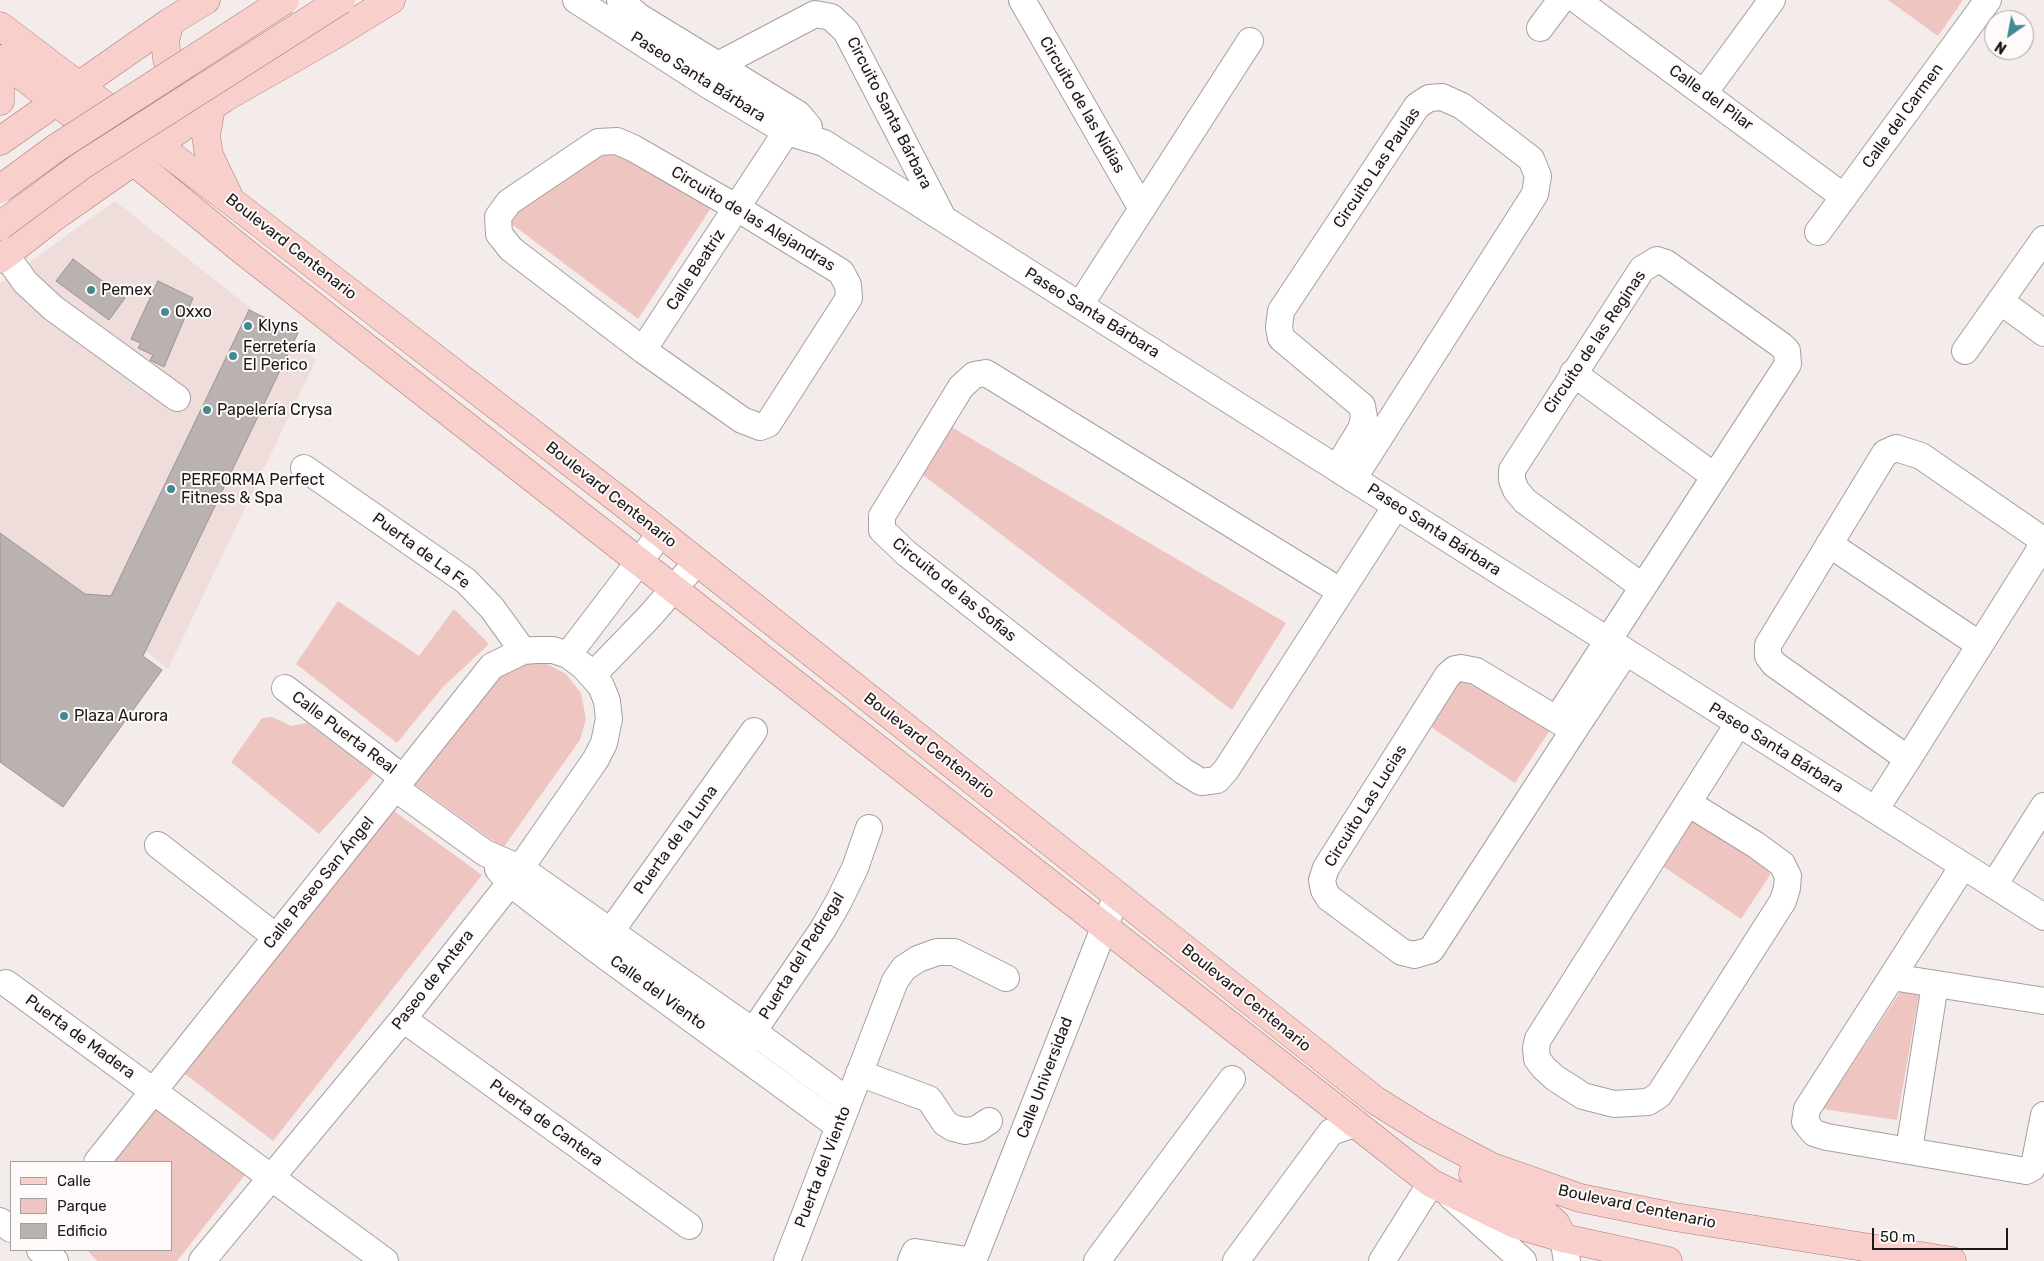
<!DOCTYPE html>
<html>
<head>
<meta charset="utf-8">
<style>
  body { margin:0 }
  #map { position:relative; width:2044px; height:1261px; overflow:hidden; background:#f4eceb; font-family:Rubik,sans-serif }
  canvas { display:block }
  .legend { position:absolute; left:10px; top:1161px; width:162px; height:90px; box-sizing:border-box; background:#fffafa; border:1px solid #a4a0a0; margin:0; padding:6px 9px; list-style:none; font-size:15px; color:#1b1818 }
  .legend li { display:flex; align-items:center; gap:10px; height:25px }
  .legend b { width:25px; border:1px solid #a4a0a0 }
  .north { position:absolute; left:1984px; top:10px; width:50px; height:50px; box-sizing:border-box; background:#fffafa; border:1px solid #a4a0a0; border-radius:50%; rotate:213deg; font-size:14px; font-weight:700; line-height:20px; text-align:center; color:#1b1818 }
  .north::after { content:''; display:block; margin:auto; width:18px; height:22px; background:#428990; clip-path:polygon(50% 0,100% 100%,50% 72%,0 100%) }
  .scale { position:absolute; left:1872px; top:1228px; width:136px; height:22px; box-sizing:border-box; border:2px solid #1b1818; border-top:0; padding-left:6px; font-size:15px; line-height:18px; white-space:nowrap; color:#1b1818; -webkit-text-stroke:4px #fffafa; paint-order:stroke }
</style>
</head>
<body>
<div id="map">
<canvas width="2044" height="1261"></canvas>
<ul class="legend">
<li><b style="height:6px;background:#f9cfcb"></b>Calle</li>
<li><b style="height:14px;background:#eec5c0"></b>Parque</li>
<li><b style="height:14px;background:#bab2b1"></b>Edificio</li>
</ul>
<div class="north">N</div>
<div class="scale">50 m</div>
</div>
<script>
const c = document.querySelector('canvas').getContext('2d');
c.lineJoin = 'round';
function fill(path, color) { c.fillStyle = color; c.fill(path, 'evenodd'); }
const toPath = rows => new Path2D(rows.map(r => 'M' + r).join(''));
function strokePath(path, color, width, dash) { c.strokeStyle = color; c.lineWidth = width; c.lineCap = dash ? 'butt' : 'round'; c.setLineDash(dash || []); c.stroke(path); }
function label(font, color, halo, rows, align = 'center') {
  c.font = font + ' Rubik,sans-serif'; c.lineWidth = 4; c.setLineDash([]); c.textBaseline = 'middle'; c.strokeStyle = halo; c.fillStyle = color; for (const [text, x, y, turn = 0] of rows) {
    c.save(); c.translate(x, y); c.rotate((+turn || 0) * Math.PI / 180); c.textAlign = isNaN(turn) ? turn : align; if (halo) c.strokeText(text, 0, 0); c.fillText(text, 0, 0); c.restore();
  }
}
fill(toPath([
  [115,201,316,360,168,669,0,535,0,283]
]), '#eedddb');
fill(toPath([
  [1888,0,1963,0,1938,36],
  [617,150,711,208,638,319,509,222,516,206,597,154],
  [948,425,1286,623,1232,710,919,472],
  [338,601,419,656,454,609,489,644,443,687,397,743,296,664],
  [525,662,545,663,566,674,581,693,586,719,580,740,503,848,410,781,495,675],
  [1465,677,1554,724,1515,783,1428,725,1458,678],
  [272,717,291,726,307,723,374,774,319,834,231,762,262,718],
  [390,808,482,875,273,1141,181,1071],
  [1688,817,1768,868,1770,875,1741,919,1658,863],
  [1900,992,1919,994,1897,1120,1823,1109],
  [158,1103,248,1171,177,1261,97,1261,87,1250,171,1250,171,1162,107,1162]
]), '#eec5c0');
const building = toPath([
  [73,259,125,298,109,320,56,281,73,259],
  [158,281,193,298,164,367,150,360,153,355,138,348,141,343,131,339,158,281],
  [249,310,298,333,143,656,162,670,63,807,0,762,0,533,85,594,111,596,249,310]
]);
fill(building, '#bab2b1');
strokePath(building, '#9c9594', 1);
const minor = toPath([
  [576,0,708,85,787,132,824,143,2044,917],
  [620,0,638,16,798,114,809,127],
  [1022,0,1142,209],
  [1577,0,1844,197],
  [1540,28,1561,0],
  [718,65,815,14,831,17,846,31,943,218],
  [1704,93,1772,0],
  [617,141,633,148,737,208,841,272,848,285,849,298,768,424,760,427,742,420,643,350,511,249,499,234,498,217,509,202,598,142,617,141],
  [1818,232,1988,0],
  [6,255,25,282,53,308,177,398],
  [2000,301,2044,333],
  [1080,305,1250,41],
  [643,350,798,114],
  [1965,351,2044,239],
  [1573,373,1714,476],
  [304,468,466,581,492,608,523,651],
  [1337,468,1361,429,1364,418,1362,406,1281,338,1279,327,1281,311,1417,106,1429,98,1442,97,1462,106,1531,159,1538,176,1535,194,1353,479],
  [1829,544,1980,645],
  [1340,591,986,373,974,375,961,387,882,516,882,530,906,553,1183,771,1201,782,1217,780,1226,770,1396,506],
  [568,655,661,533],
  [593,675,649,617,697,562],
  [285,688,403,778],
  [1557,719,1788,364,1787,351,1781,345,1666,263,1657,260,1642,269,1512,470,1512,480,1516,490,1525,501,1643,587],
  [1574,730,1476,671,1461,668,1455,669,1448,675,1326,868,1322,880,1324,890,1329,898,1402,952,1414,955,1431,950,1574,730,1625,653],
  [395,788,485,853,520,868,754,1032,848,1101],
  [1688,803,1756,845,1782,864,1788,876,1787,888,1783,901,1659,1095,1648,1102,1614,1104,1583,1096,1555,1078,1544,1068,1537,1059,1536,1048,1538,1039,1738,724],
  [1875,810,1908,759,2036,556,2042,544,2037,536,1921,456,1896,448,1885,453,1768,645,1768,656,1774,664,1908,759],
  [158,845,276,937],
  [1963,866,1807,1109,1805,1122,1814,1133,1827,1137,2026,1171,2032,1168,2035,1161,2044,1115],
  [498,869,510,883,597,950,838,1126],
  [1994,885,2044,806],
  [601,945,754,731],
  [1892,977,2044,1001],
  [6,983,385,1261],
  [403,1019,689,1226],
  [744,1045,823,929,839,901,855,868,869,828],
  [859,1073,929,1099,945,1123,953,1128,965,1131,977,1129,989,1121],
  [1909,1150,1935,984],
  [97,1162,492,666,523,651,536,650,553,650,568,655,583,666,601,686,607,701,609,719,604,743,596,759,510,883,403,1019,202,1261],
  [1451,1196,1523,1261],
  [0,1221,11,1229],
  [1563,1238,1567,1261],
  [40,1250,55,1261],
  [787,1261,895,981,904,968,918,959,937,952,954,952,1006,978],
  [911,1261,915,1252,973,1261],
  [973,1261,1117,895],
  [1097,1261,1232,1079],
  [1236,1261,1331,1132,1354,1124],
  [1382,1261,1431,1183]
]);
const major = toPath([
  [170,22,165,40,167,59,175,76,188,89,205,97,217,98],
  [0,26,231,201,628,507,1375,1100,1426,1132,1492,1167,1580,1198,1675,1217,1952,1261],
  [0,59,133,161,242,250,1431,1183,1515,1224,1563,1238,1668,1261],
  [0,64,0,101],
  [211,107,206,136,209,155,229,197],
  [0,141,170,22,206,0],
  [0,259,54,217,224,98,336,34,391,0],
  [1473,1174,1545,1214,1556,1224,1563,1238]
]);
strokePath(minor, '#a79f9e', 28);
strokePath(major, '#a97a76', 29);
strokePath(minor, '#fff', 26);
strokePath(major, '#f9cfcb', 28);
const majorBridge = toPath([
  [0,189,56,148,285,0],
  [0,226,81,166,341,0]
]);
strokePath(majorBridge, '#a97a76', 29, []);
strokePath(majorBridge, '#f9cfcb', 28);
for (const [x, y, r, color] of [
  [91,290,5,"#428990"],
  [165,312,5,"#428990"],
  [248,326,5,"#428990"],
  [233,356,5,"#428990"],
  [207,410,5,"#428990"],
  [171,489,5,"#428990"],
  [64,716,5,"#428990"]
]) { const dot = new Path2D(); dot.arc(x, y, r, 0, 2 * Math.PI); c.fillStyle = color; c.fill(dot); strokePath(dot, '#fffafa', 2); }
label('16px', '#1b1818', '#fffafa', [
  ["Paseo Santa Bárbara",698,77,32],
  ["Calle del Pilar",1711,98,36],
  ["Circuito de las Nidias",1082,105,60],
  ["Circuito Santa Bárbara",889,113,63],
  ["Calle del Carmen",1903,116,-54],
  ["Circuito Las Paulas",1377,168,-56],
  ["Circuito de las Alejandras",753,219,31],
  ["Boulevard Centenario",291,247,38],
  ["Calle Beatriz",696,270,-57],
  ["Paseo Santa Bárbara",1092,313,32],
  ["Circuito de las Reginas",1595,342,-56],
  ["Boulevard Centenario",611,495,38],
  ["Paseo Santa Bárbara",1434,530,33],
  ["Puerta de La Fe",421,551,36],
  ["Circuito de las Sofias",954,590,39],
  ["Calle Puerta Real",344,733,37],
  ["Boulevard Centenario",929,746,38],
  ["Paseo Santa Bárbara",1776,748,32],
  ["Circuito Las Lucias",1366,806,-58],
  ["Puerta de la Luna",676,840,-54],
  ["Calle Paseo San Ángel",319,883,-51],
  ["Puerta del Pedregal",802,956,-58],
  ["Paseo de Antera",433,980,-52],
  ["Calle del Viento",658,993,36],
  ["Boulevard Centenario",1246,998,39],
  ["Puerta de Madera",80,1037,36],
  ["Calle Universidad",1045,1078,-69],
  ["Puerta de Cantera",546,1123,36],
  ["Puerta del Viento",823,1167,-69],
  ["Boulevard Centenario",1637,1207,12]
]);
label('16px', '#1b1818', '#fffafa', [
  ["Pemex",101,290],
  ["Oxxo",175,312],
  ["Klyns",258,326],
  ["Ferretería",243,347],
  ["El Perico",243,365],
  ["Papelería Crysa",217,410],
  ["PERFORMA Perfect",181,480],
  ["Fitness & Spa",181,498],
  ["Plaza Aurora",74,716]
], 'left');
</script>
</body>
</html>
